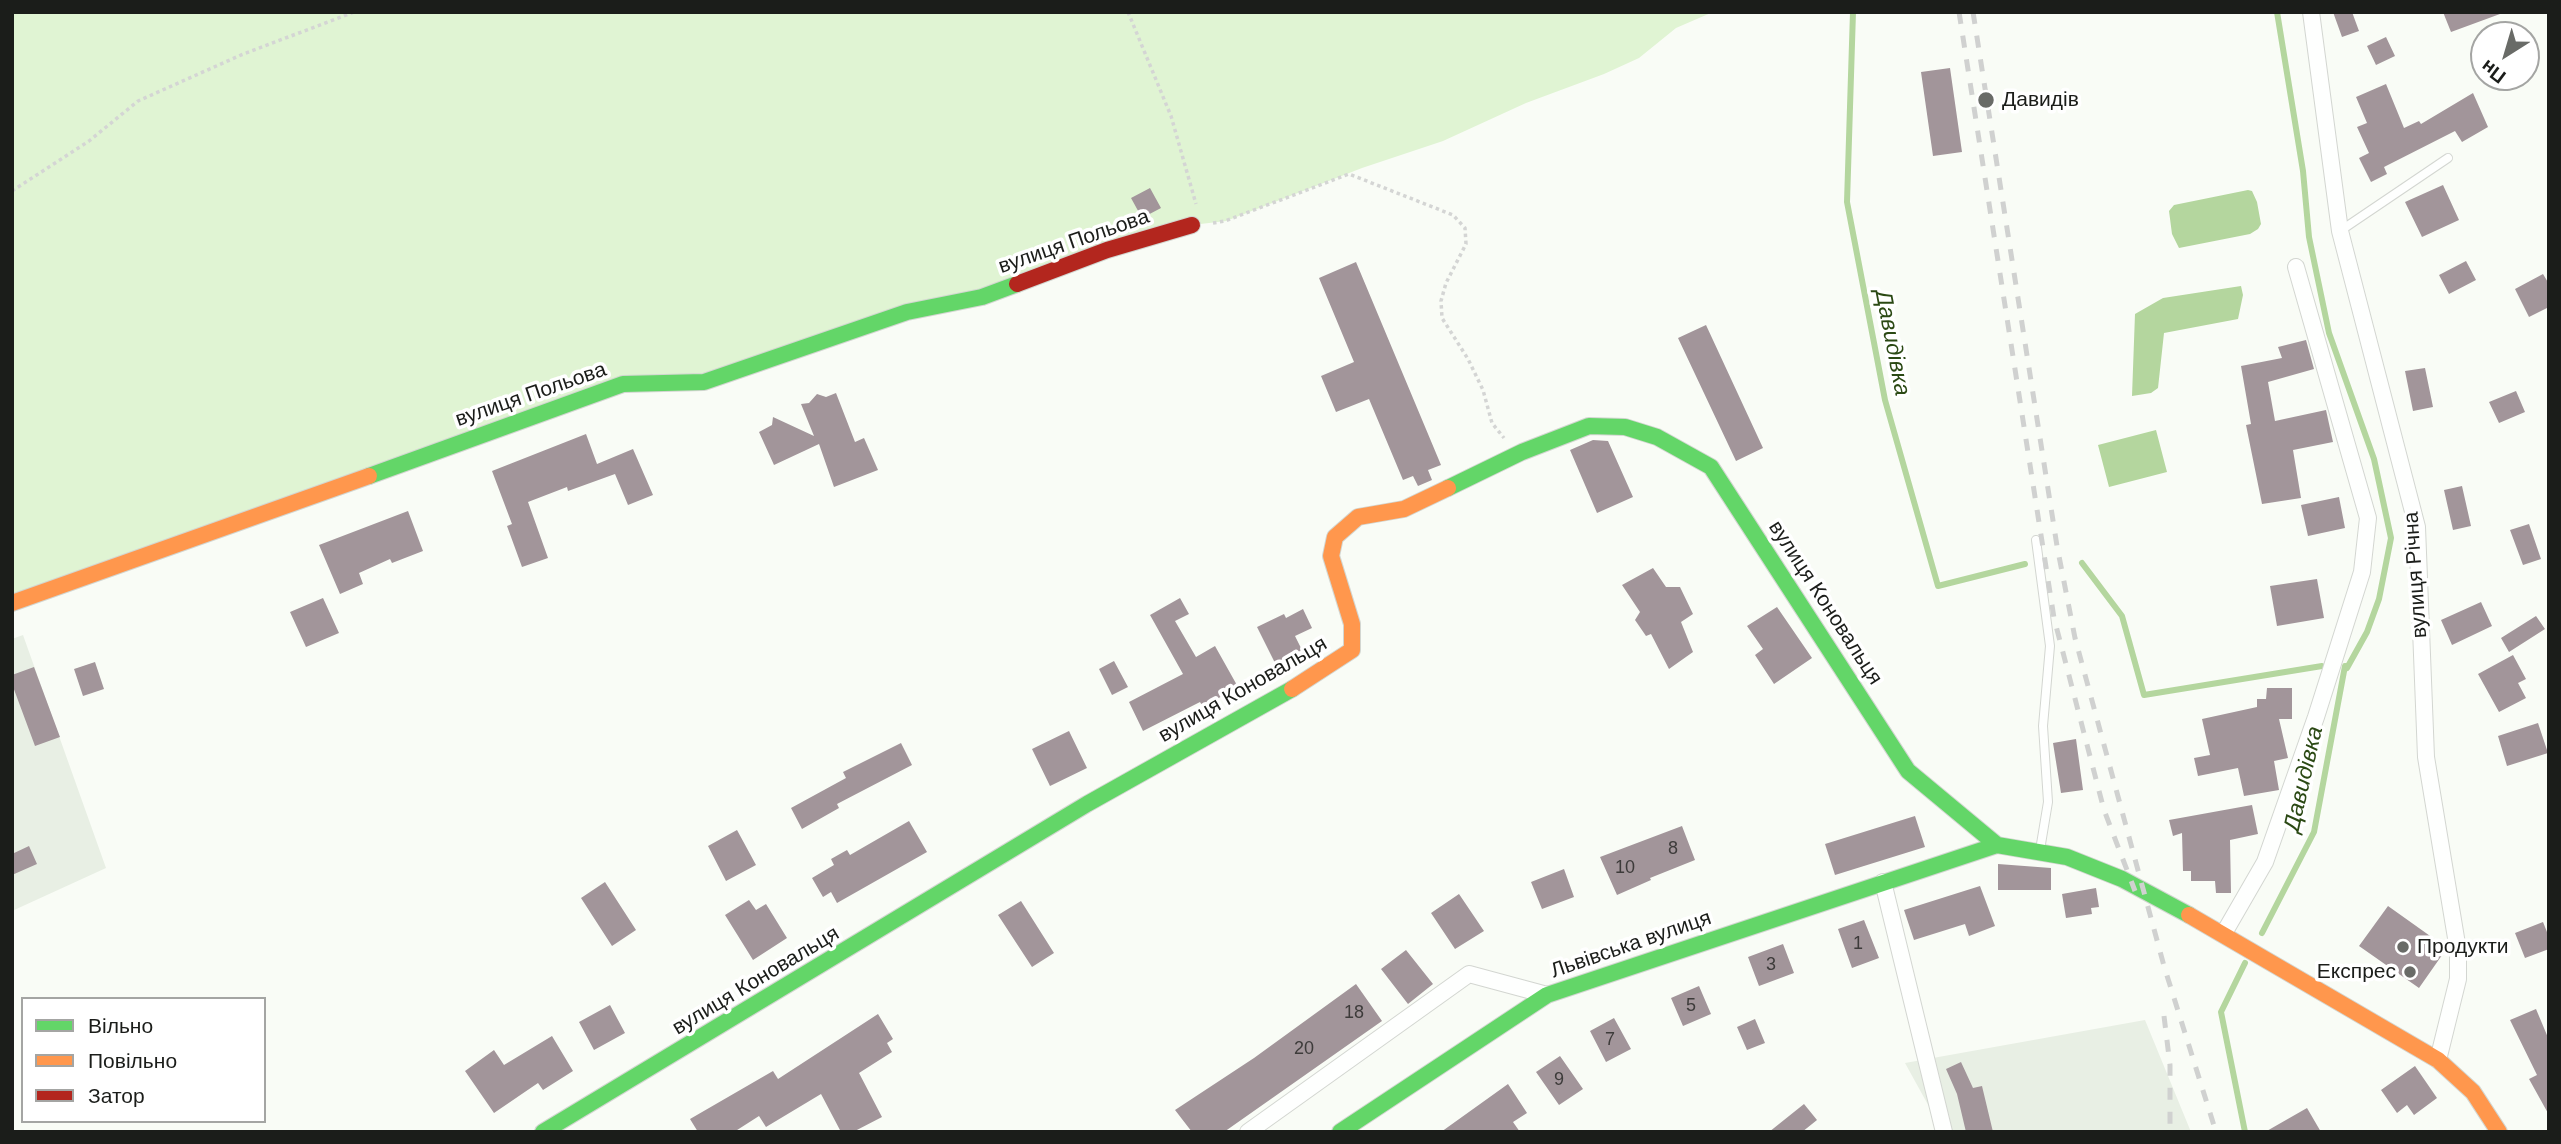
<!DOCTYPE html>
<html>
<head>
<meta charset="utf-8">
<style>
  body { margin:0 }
  #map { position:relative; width:2561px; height:1144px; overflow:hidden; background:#f9fcf6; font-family:Arial,sans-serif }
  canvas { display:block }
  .frame { position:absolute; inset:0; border:14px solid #1b1d1a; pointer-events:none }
  .legend { position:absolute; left:21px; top:997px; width:245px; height:126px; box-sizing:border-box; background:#fff; border:2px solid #a4a5a3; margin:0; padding:9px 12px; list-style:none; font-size:21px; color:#1b1d1a }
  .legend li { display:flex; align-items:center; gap:14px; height:35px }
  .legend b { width:35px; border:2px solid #a4a5a3 }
  .north { position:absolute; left:2470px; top:21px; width:70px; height:70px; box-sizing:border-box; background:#fff; border:2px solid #a4a5a3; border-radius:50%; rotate:217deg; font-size:19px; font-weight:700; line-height:28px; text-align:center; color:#1b1d1a }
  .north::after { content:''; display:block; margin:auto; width:24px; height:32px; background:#696b67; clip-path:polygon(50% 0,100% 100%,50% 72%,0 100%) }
</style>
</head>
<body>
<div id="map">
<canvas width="2561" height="1144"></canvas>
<div class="frame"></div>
<ul class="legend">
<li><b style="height:9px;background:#63d668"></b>Вільно</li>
<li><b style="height:9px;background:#ff974d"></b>Повільно</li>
<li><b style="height:9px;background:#b3261e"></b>Затор</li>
</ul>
<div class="north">Пн</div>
</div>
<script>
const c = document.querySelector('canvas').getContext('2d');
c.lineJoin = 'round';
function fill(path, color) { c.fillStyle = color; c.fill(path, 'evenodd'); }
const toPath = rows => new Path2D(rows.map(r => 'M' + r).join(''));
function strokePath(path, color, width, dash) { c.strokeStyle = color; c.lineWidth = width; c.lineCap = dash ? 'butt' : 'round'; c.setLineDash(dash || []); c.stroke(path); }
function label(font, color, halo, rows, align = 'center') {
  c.font = font + ' Arial,sans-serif'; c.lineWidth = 7; c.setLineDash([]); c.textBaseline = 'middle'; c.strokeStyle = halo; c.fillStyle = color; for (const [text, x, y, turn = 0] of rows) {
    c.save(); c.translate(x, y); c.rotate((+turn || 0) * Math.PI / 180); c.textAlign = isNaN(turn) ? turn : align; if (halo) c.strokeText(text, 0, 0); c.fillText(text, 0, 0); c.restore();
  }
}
fill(toPath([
  [23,635,106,868,12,911,12,639],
  [2145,1020,2191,1132,1943,1132,1905,1063]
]), '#e8efe4');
fill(toPath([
  [12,12,1713,12,1676,28,1639,58,1604,74,1526,103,1443,141,1362,168,1226,221,1192,225,704,382,623,384,12,603]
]), '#e0f4d3');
fill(toPath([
  [2248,190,2252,191,2257,202,2261,224,2258,229,2250,234,2179,248,2172,234,2169,211,2174,205],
  [2241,286,2243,295,2238,319,2164,333,2158,388,2151,393,2132,396,2135,314,2163,298],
  [2156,430,2167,472,2109,487,2098,445]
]), '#b4d69e');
strokePath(toPath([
  [1853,12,1847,202,1885,400,1938,586,2025,564],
  [2277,12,2303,171,2309,237,2329,333,2374,459,2391,538,2379,599,2367,632,2347,668],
  [2082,563,2122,616,2144,695,2322,666],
  [2262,933,2314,832,2345,666],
  [2245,963,2221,1012,2245,1132]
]), '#b4d69e', 6);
fill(toPath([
  [2333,12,2352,12,2359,31,2342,37],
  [2443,12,2499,12,2500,14,2451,32],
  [2386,37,2395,56,2376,65,2367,46],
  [1950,68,1962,152,1933,156,1921,72],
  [2386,84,2404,128,2419,121,2421,124,2473,93,2488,127,2462,142,2455,131,2384,167,2387,174,2371,182,2359,158,2369,153,2357,127,2367,123,2356,97],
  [2443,185,2459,220,2422,237,2405,202],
  [1150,188,1161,208,1142,218,1131,198],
  [2466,261,2476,280,2449,294,2439,275],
  [1356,262,1441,465,1428,470,1432,480,1418,486,1413,476,1403,480,1369,399,1336,412,1321,376,1354,362,1319,278],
  [2543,274,2549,284,2549,307,2529,317,2515,289],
  [1706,325,1763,448,1736,461,1678,338],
  [2306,340,2314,369,2268,382,2275,421,2326,410,2333,442,2293,450,2301,498,2262,504,2246,425,2251,424,2241,366,2282,358,2278,347],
  [2425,368,2433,407,2413,411,2405,371],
  [2516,391,2525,412,2499,423,2489,402],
  [836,393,855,442,864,438,878,470,834,487,819,444,774,465,759,432,772,425,773,417,814,436,801,404,809,403,817,394,826,397],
  [586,434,597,464,633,449,653,495,628,505,615,474,568,491,567,487,528,502,548,558,522,567,507,526,512,524,492,471],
  [1593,440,1608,441,1633,497,1597,513,1570,450],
  [2462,486,2471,526,2453,530,2444,490],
  [2339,497,2345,528,2308,536,2301,505],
  [408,511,423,551,392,563,390,559,359,573,363,584,340,594,319,545],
  [2529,524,2541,559,2523,565,2510,530],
  [1653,568,1666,587,1680,587,1693,614,1681,622,1693,652,1669,669,1651,634,1646,636,1635,620,1640,612,1622,585],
  [2317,579,2324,618,2277,626,2270,586],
  [323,598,339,633,306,647,290,612],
  [1180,598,1189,614,1175,621,1196,657,1215,646,1238,687,1203,707,1200,702,1143,731,1129,702,1183,674,1150,615],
  [2481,602,2492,626,2452,645,2441,620],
  [1777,607,1812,658,1774,684,1755,655,1763,649,1747,626],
  [1303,609,1312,628,1295,636,1302,650,1275,663,1257,627,1284,614,1286,618],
  [2536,616,2545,629,2509,652,2501,638],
  [2513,655,2526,679,2518,683,2526,698,2499,712,2478,674],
  [1114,661,1128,687,1112,695,1099,669],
  [95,662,104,689,83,696,74,669],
  [34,667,60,737,35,746,12,684,12,675],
  [2267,688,2292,688,2292,719,2279,719,2288,758,2274,761,2279,790,2244,796,2238,768,2198,776,2194,758,2210,755,2202,719,2257,707,2257,699,2266,699],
  [2538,723,2548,753,2507,766,2498,736],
  [1069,731,1087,768,1050,786,1032,749],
  [2076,739,2083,790,2061,793,2053,743],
  [901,743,912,765,837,804,839,808,802,829,791,808,846,778,843,772],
  [2252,805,2258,834,2230,840,2231,893,2216,893,2215,881,2191,881,2191,871,2183,871,2182,833,2173,836,2169,820],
  [1915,816,1925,847,1835,875,1825,844],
  [909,821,927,852,837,903,831,892,823,897,812,878,834,865,831,859,847,850,850,855],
  [1682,826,1695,860,1650,878,1651,880,1617,895,1600,857],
  [737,830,756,865,726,881,708,846],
  [29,846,37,864,12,875,12,854],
  [1998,864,2051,868,2051,890,1998,890],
  [1564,869,1574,897,1542,909,1531,882],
  [605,882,636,930,612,946,581,898],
  [1980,886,1995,926,1969,936,1965,924,1914,940,1904,910],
  [2096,888,2099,907,2091,908,2092,914,2066,918,2062,894],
  [1459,894,1484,931,1455,949,1431,913],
  [749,900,756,910,766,904,787,938,753,960,725,915],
  [1021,901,1054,953,1032,967,998,915],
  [2388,906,2447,948,2419,988,2359,946],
  [1864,920,1879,958,1852,968,1838,929],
  [2543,922,2549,937,2549,949,2525,958,2515,933],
  [1783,944,1794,973,1759,986,1748,957],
  [1406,950,1433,984,1408,1004,1381,969],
  [1356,984,1382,1021,1224,1132,1192,1132,1175,1110,1254,1058],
  [1699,986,1711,1014,1683,1026,1671,998],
  [610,1005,625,1033,594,1050,579,1022],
  [2536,1009,2549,1040,2549,1115,2529,1079,2537,1075,2510,1020],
  [878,1014,893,1039,887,1043,892,1052,859,1073,882,1117,853,1132,841,1132,821,1094,766,1127,759,1116,734,1132,698,1132,690,1119,773,1071,778,1079],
  [1614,1018,1631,1049,1606,1062,1590,1031],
  [1755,1019,1765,1043,1747,1050,1737,1027],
  [552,1036,573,1071,543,1090,538,1083,494,1113,465,1071,494,1050,504,1065],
  [1560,1056,1583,1089,1559,1105,1536,1072],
  [1961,1062,1973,1088,1982,1086,1993,1132,1966,1132,1957,1094,1946,1069],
  [2415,1066,2437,1098,2414,1115,2407,1105,2397,1113,2381,1090],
  [1508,1084,1527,1113,1513,1122,1520,1132,1441,1132],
  [1804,1104,1817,1120,1802,1132,1769,1132],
  [2307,1108,2321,1132,2265,1132]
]), '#a2959a');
const lane = toPath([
  [2340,231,2448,158],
  [2036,540,2050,646,2043,726,2048,802,2040,850]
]);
const street = toPath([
  [2311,12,2340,231,2417,527,2426,757,2458,950,2458,979,2438,1060],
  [1883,882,1944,1132],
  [2224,933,2265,862,2316,717,2362,572,2368,518,2296,267],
  [1248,1132,1469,974,1547,995]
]);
const fast = toPath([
  [369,476,623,384,704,382,907,312,982,297,1017,284],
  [1448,488,1522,452,1589,426,1625,427,1657,437,1711,467,1908,771,1997,845],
  [543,1132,1087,804,1292,689],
  [1340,1132,1547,995,1997,845,2067,857,2122,879,2189,915]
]);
const slow = toPath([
  [12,603,369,476],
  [1292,689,1352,650,1352,624,1331,556,1335,537,1358,517,1404,509,1448,488],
  [2189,915,2438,1060,2473,1092,2499,1132]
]);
const jam = toPath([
  [1017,284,1107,250,1192,225]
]);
strokePath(lane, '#d3d6d1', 10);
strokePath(street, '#d3d6d1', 18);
strokePath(fast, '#d3d6d1', 18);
strokePath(slow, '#d3d6d1', 18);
strokePath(jam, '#d3d6d1', 18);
strokePath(toPath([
  [1128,12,1171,116,1196,204],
  [12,191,89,141,138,101,241,55,354,12],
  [1213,223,1225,221,1349,174,1453,215,1465,228,1466,244,1446,283,1441,301,1442,318,1468,359,1483,390,1492,423,1504,438]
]), '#d4d5d4', 3.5, [3.5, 3.5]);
strokePath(lane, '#fefffe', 8);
strokePath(street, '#fefffe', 16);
strokePath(fast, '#63d668', 16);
strokePath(slow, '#ff974d', 16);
strokePath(jam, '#b3261e', 16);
strokePath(toPath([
  [1959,12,2054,618,2104,810,2135,891],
  [1973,12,2057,546,2075,638,2164,966,2216,1132],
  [2164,1016,2170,1065,2170,1132]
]), '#d0d1d0', 5, [12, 12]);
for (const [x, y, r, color] of [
  [1986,100,9,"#696b67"],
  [2403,947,7,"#696b67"],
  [2410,972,7,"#696b67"]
]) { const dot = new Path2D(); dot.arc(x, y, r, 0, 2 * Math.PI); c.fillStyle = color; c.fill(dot); strokePath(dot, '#fff', 2.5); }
label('18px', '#3d3b3a', null, [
  ["8",1673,849],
  ["10",1625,868],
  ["1",1858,944],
  ["3",1771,965],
  ["5",1691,1006],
  ["18",1354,1013],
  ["7",1610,1040],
  ["20",1304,1049],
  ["9",1559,1080]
]);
label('21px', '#1b1d1a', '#fff', [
  ["Давидів",2002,100],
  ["Продукти",2417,947],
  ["Експрес",2396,972,"right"]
], 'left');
label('21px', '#1b1d1a', '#fff', [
  ["вулиця Польова",1074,242,-19],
  ["вулиця Польова",531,395,-19],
  ["вулиця Річна",2416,575,-94],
  ["вулиця Коновальця",1825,603,57],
  ["вулиця Коновальця",1243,690,-30],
  ["Львівська вулиця",1631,945,-19],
  ["вулиця Коновальця",756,981,-31]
]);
label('italic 23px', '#2b4914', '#fff', [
  ["Давидівка",1892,343,79],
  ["Давидівка",2304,779,-77]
]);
</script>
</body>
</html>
